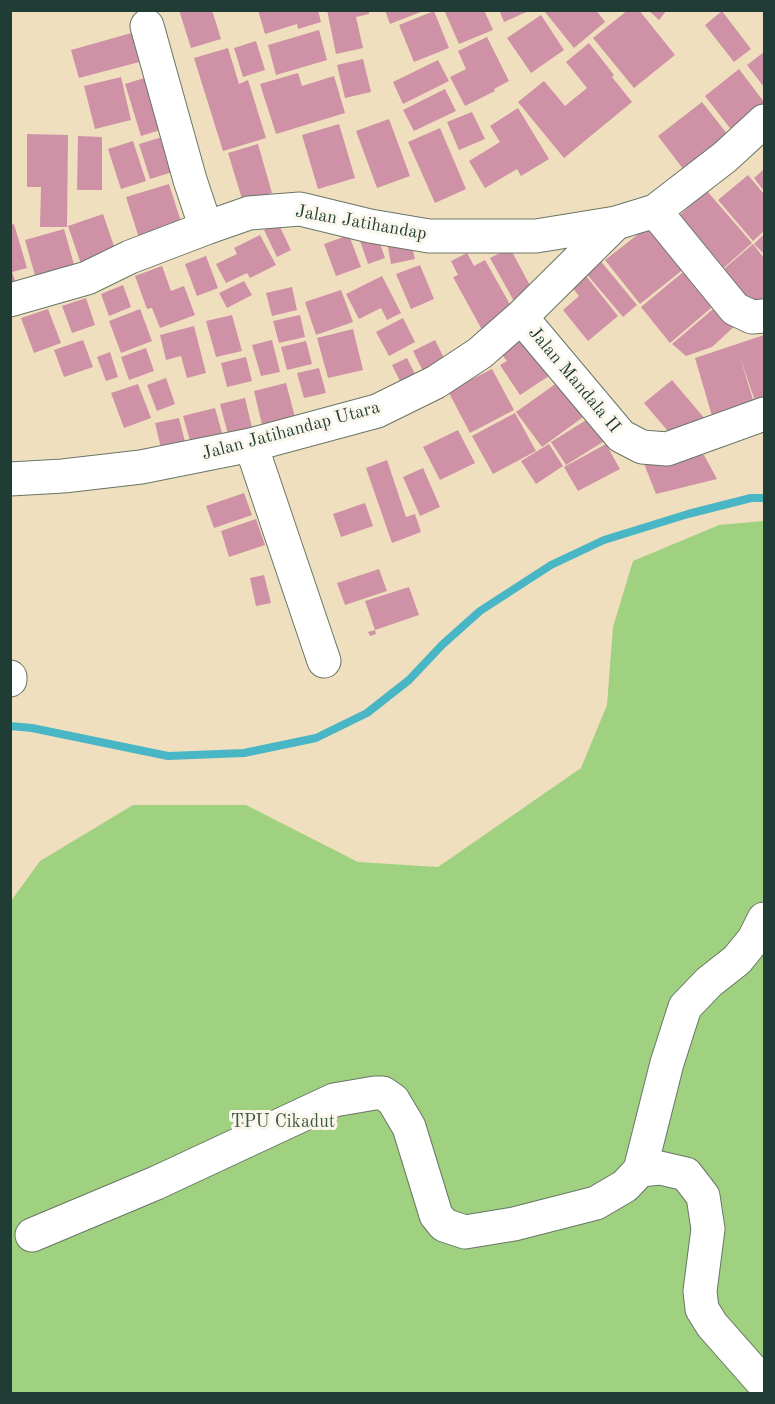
<!DOCTYPE html>
<html>
<head>
<meta charset="utf-8">
<style>
  body { margin:0 }
  #map { position:relative; width:775px; height:1404px; overflow:hidden; background:#f0dfbf; font-family:"Old Standard TT",serif }
  canvas { display:block }
  .frame { position:absolute; inset:0; border:12px solid #1f3d34; pointer-events:none }
</style>
</head>
<body>
<div id="map">
<canvas width="775" height="1404"></canvas>
<div class="frame"></div>
</div>
<script>
const c = document.querySelector('canvas').getContext('2d');
c.lineJoin = 'round';
function fill(path, color) { c.fillStyle = color; c.fill(path, 'evenodd'); }
const toPath = rows => new Path2D(rows.map(r => 'M' + r).join(''));
function strokePath(path, color, width, dash) { c.strokeStyle = color; c.lineWidth = width; c.lineCap = dash ? 'butt' : 'round'; c.setLineDash(dash || []); c.stroke(path); }
function label(font, color, halo, rows, align = 'center') {
  c.font = font + ' "Old Standard TT",serif'; c.lineWidth = 6; c.setLineDash([]); c.textBaseline = 'middle'; c.strokeStyle = halo; c.fillStyle = color; for (const [text, x, y, turn = 0] of rows) {
    c.save(); c.translate(x, y); c.rotate((+turn || 0) * Math.PI / 180); c.textAlign = isNaN(turn) ? turn : align; if (halo) c.strokeText(text, 0, 0); c.fillText(text, 0, 0); c.restore();
  }
}
fill(toPath([
  [764,521,764,1393,11,1394,11,901,40,861,133,805,246,805,358,862,438,867,581,768,607,705,613,627,633,561,719,525]
]), '#9fd180');
strokePath(toPath([
  [10,726,32,728,168,756,244,753,316,738,367,713,409,680,442,645,480,611,551,565,604,540,688,514,751,498,764,498]
]), '#49b6c5', 8);
fill(toPath([
  [179,10,212,10,221,39,191,48],
  [258,10,318,10,321,22,298,29,297,24,265,34],
  [327,10,369,10,369,14,356,17,363,48,336,54],
  [385,10,423,10,423,11,390,24],
  [444,10,484,10,493,30,459,44],
  [499,10,531,10,504,22],
  [548,10,596,10,605,22,574,48,545,12],
  [628,10,639,10,675,55,634,88,593,38],
  [648,10,667,10,659,20],
  [434,11,449,48,414,62,399,25],
  [722,11,751,49,734,62,705,25],
  [541,15,564,50,531,73,507,38],
  [319,30,327,60,276,75,268,45],
  [135,32,143,61,79,78,71,50],
  [487,37,509,81,494,89,495,91,465,106,450,77,466,69,458,51],
  [256,41,265,70,243,77,234,48],
  [589,43,614,75,612,77,632,102,564,158,518,102,544,81,565,106,587,88,566,62],
  [228,48,239,84,248,80,266,138,223,151,194,58],
  [764,52,764,87,747,65],
  [363,59,371,92,345,98,337,65],
  [438,60,449,81,403,104,393,82],
  [739,69,764,102,764,108,733,132,705,96],
  [298,73,302,86,334,76,345,113,276,134,260,84],
  [154,75,170,127,141,136,125,84],
  [121,77,131,120,95,129,84,86],
  [445,89,456,111,414,131,403,110],
  [702,102,732,140,687,174,658,136],
  [518,108,549,159,521,176,517,169,485,188,469,161,500,142,490,126],
  [472,112,485,139,459,150,447,122],
  [389,119,410,176,377,188,356,131],
  [339,124,355,178,318,189,302,135],
  [440,128,466,189,435,203,408,142],
  [27,134,68,135,67,227,40,227,41,187,27,187],
  [169,135,179,170,150,179,139,144],
  [78,136,102,137,102,190,77,190],
  [133,141,146,181,121,189,108,149],
  [258,144,272,193,243,202,228,153],
  [764,169,764,191,754,178],
  [748,175,764,194,764,231,753,241,718,200],
  [169,184,182,225,139,238,126,197],
  [707,191,752,243,719,272,674,220],
  [103,214,117,255,82,267,68,226],
  [278,223,291,250,277,257,264,230],
  [14,224,27,268,12,272,16,283,10,284,10,225],
  [650,225,685,268,640,304,605,260],
  [64,229,75,268,36,279,25,240],
  [376,232,385,258,368,264,359,238],
  [764,234,764,254,754,244],
  [260,235,276,265,250,278,247,273,226,283,216,264,237,254,234,248],
  [349,235,361,267,336,276,324,244],
  [410,238,415,259,391,264,387,242],
  [753,244,764,258,764,299,751,311,718,274],
  [510,248,534,293,515,303,490,258],
  [467,253,474,266,485,260,512,308,487,339,453,277,458,275,451,261],
  [206,256,218,288,197,296,185,264],
  [599,259,637,305,623,317,584,271],
  [420,265,434,299,411,309,396,274],
  [162,266,171,291,184,286,195,315,160,328,152,308,147,309,135,276],
  [688,268,717,303,670,343,641,307],
  [582,271,618,316,588,341,563,310,579,296,568,282],
  [382,276,401,313,387,320,381,308,359,319,346,294],
  [244,281,252,295,227,308,219,293],
  [123,285,131,307,109,316,101,294],
  [292,287,297,310,272,316,266,293],
  [341,290,353,322,316,335,305,302],
  [86,298,95,325,72,333,62,306],
  [719,304,738,323,712,347,686,356,672,344],
  [48,309,61,343,34,353,21,318],
  [140,309,152,341,121,353,109,321],
  [232,315,242,351,216,357,206,321],
  [300,315,305,337,279,343,273,321],
  [403,318,415,342,389,356,376,332],
  [194,326,206,373,187,378,181,356,166,360,160,335],
  [353,329,363,370,328,378,317,338],
  [764,335,764,398,755,401,740,357,754,403,712,416,695,358],
  [522,338,555,372,520,395,500,365,507,361,500,352],
  [83,340,93,367,64,377,54,350],
  [272,340,280,372,261,376,252,345],
  [435,340,446,362,424,373,413,351],
  [306,341,312,364,287,370,281,347],
  [146,348,154,371,129,380,121,357],
  [110,352,118,377,106,381,97,357],
  [246,357,252,381,227,387,221,363],
  [407,358,418,380,403,387,392,365],
  [319,368,326,393,304,398,297,373],
  [492,369,514,410,470,433,448,391],
  [166,378,175,404,157,411,147,385],
  [561,380,586,415,542,447,516,412],
  [672,380,706,420,678,443,644,403],
  [286,383,297,425,264,433,254,391],
  [138,384,151,418,124,428,111,393],
  [245,398,254,436,230,442,220,404],
  [215,408,224,440,192,448,183,416],
  [515,413,536,451,493,474,472,436],
  [591,417,606,440,566,465,551,442],
  [179,418,186,446,162,452,155,423],
  [458,430,475,463,440,480,423,447],
  [549,444,563,466,536,484,521,461],
  [606,444,620,469,578,491,564,467],
  [704,455,717,479,656,494,641,456],
  [387,460,406,517,415,514,421,532,392,543,366,468],
  [423,468,440,507,420,516,403,477],
  [244,493,252,515,214,528,206,506],
  [365,503,373,526,341,537,333,514],
  [256,519,265,545,229,557,221,531],
  [379,569,387,591,345,605,337,583],
  [264,575,271,603,256,606,250,578],
  [409,587,419,615,375,630,376,634,370,636,368,632,375,630,365,601]
]), '#ce91a6');
const minor = toPath([
  [147,26,190,180,206,228],
  [655,211,735,309,752,317,764,316],
  [10,300,87,278,130,257,206,228,249,213,300,209,370,226,429,236,536,236,616,223,655,211,725,157,764,121],
  [521,317,621,436,642,447,667,449,764,414],
  [251,445,324,661],
  [10,479,63,476,141,467,251,445,377,411,436,382,480,353,521,317,616,223],
  [10,677,10,680],
  [640,1170,667,1063,685,1007,709,982,737,960,754,939,764,919],
  [32,1235,156,1183,334,1100,375,1093,383,1093,393,1100,409,1127,436,1215,444,1225,465,1232,514,1224,596,1203,625,1186,640,1170,660,1168,686,1174,703,1196,708,1229,700,1291,702,1309,712,1325,764,1384]
]);
strokePath(minor, '#687665', 35);
strokePath(minor, '#fff', 33);
label('18px', '#1f3d34', '#fbf7ec', [
  ["Jalan Jatihandap",361,223,10],
  ["Jalan Mandala II",574,380,50],
  ["Jalan Jatihandap Utara",291,431,-15]
]);
label('18px', '#395b43', '#fbf7ec', [
  ["TPU Cikadut",283,1122]
]);
</script>
</body>
</html>
